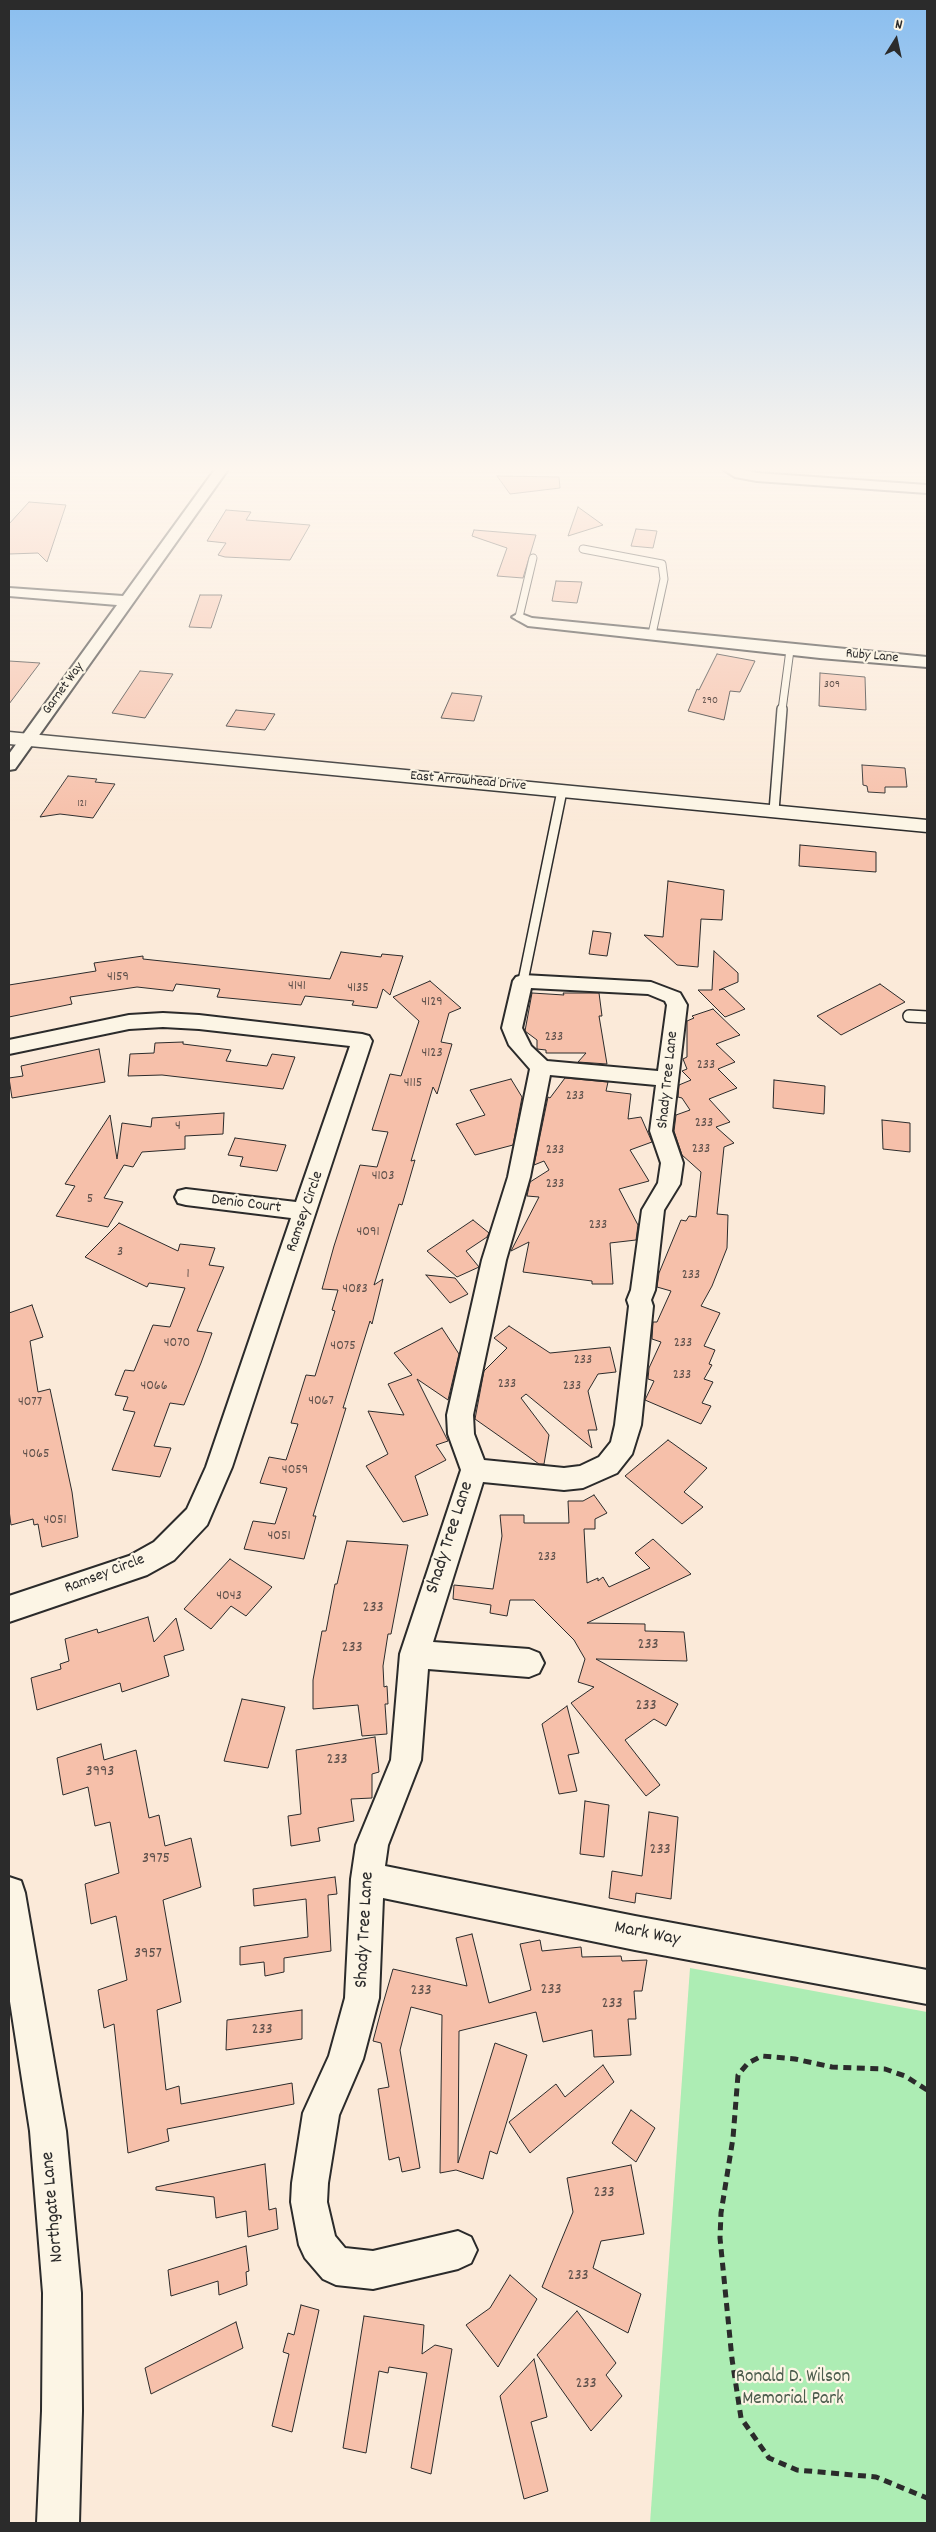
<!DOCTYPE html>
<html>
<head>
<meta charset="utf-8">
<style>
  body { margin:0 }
  #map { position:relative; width:936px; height:2532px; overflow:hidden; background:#fbead9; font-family:Dekko,sans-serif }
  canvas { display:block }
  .frame { position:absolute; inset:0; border:10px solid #2b2b2b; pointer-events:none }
  .north { position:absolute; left:871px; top:15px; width:50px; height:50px; -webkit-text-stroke:4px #fcf5e5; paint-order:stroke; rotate:10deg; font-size:14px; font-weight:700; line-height:20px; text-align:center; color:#2b2b2b }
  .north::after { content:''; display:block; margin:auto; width:18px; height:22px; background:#2b2b2b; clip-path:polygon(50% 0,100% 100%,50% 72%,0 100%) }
</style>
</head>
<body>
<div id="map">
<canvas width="936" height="2532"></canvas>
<div class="frame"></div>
<div class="north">N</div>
</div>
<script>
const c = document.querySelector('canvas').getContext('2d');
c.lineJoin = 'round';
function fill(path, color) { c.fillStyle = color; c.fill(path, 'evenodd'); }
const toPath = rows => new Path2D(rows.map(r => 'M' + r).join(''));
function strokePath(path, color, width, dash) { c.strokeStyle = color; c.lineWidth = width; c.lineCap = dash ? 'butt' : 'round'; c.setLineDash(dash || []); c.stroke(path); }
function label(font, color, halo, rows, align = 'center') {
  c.font = font + ' Dekko,sans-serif'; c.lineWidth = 4.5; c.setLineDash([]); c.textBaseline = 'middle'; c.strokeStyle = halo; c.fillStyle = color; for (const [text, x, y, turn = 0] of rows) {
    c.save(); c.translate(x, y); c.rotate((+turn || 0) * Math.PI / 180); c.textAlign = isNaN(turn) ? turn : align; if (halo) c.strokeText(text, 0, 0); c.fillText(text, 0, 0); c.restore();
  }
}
fill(toPath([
  [690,1968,927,2012,927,2523,650,2523]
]), '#adedb4');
const building = toPath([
  [497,476,559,477,560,488,510,494,497,476],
  [29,502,66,505,47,562,38,553,9,554,9,524,29,502],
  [578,507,603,525,568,536,578,507],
  [226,510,251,512,246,520,310,525,290,560,225,557,218,555,226,543,207,541,226,510],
  [636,529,657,531,653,548,631,546,636,529],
  [474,530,536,535,523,578,497,576,507,548,472,536,474,530],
  [556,581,582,582,577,603,552,601,556,581],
  [200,595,222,595,211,628,189,627,200,595],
  [717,654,755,661,740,692,730,691,724,720,688,711,697,689,699,690,717,654],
  [9,661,40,663,9,704,9,661],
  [140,671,173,674,145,718,112,713,140,671],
  [820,673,865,677,866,710,819,706,820,673],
  [452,693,482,696,474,721,441,718,452,693],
  [236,710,275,714,265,730,226,726,236,710],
  [862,765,905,768,907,787,885,787,885,793,868,792,867,786,863,785,862,765],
  [68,776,97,779,95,782,115,784,93,818,60,814,40,817,68,776],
  [800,845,876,852,876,872,799,866,800,845],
  [668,881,724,890,722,920,701,919,698,967,677,965,644,935,663,937,668,881],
  [593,931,611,933,607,956,589,954,593,931],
  [714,951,738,973,738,982,719,990,724,989,745,1009,725,1017,698,990,712,990,714,951],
  [341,952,381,957,382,954,403,956,390,995,383,989,377,1008,352,1005,354,1001,305,996,301,1005,217,997,220,989,176,984,173,991,137,987,70,997,72,1004,9,1017,9,985,96,971,94,963,143,956,143,959,330,979,341,952],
  [430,981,461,1008,449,1013,441,1042,452,1044,437,1094,433,1087,411,1161,415,1160,402,1205,399,1204,374,1285,383,1279,372,1324,370,1321,343,1408,346,1408,313,1516,316,1516,304,1559,244,1549,253,1521,275,1524,287,1488,260,1483,269,1457,286,1460,298,1424,291,1423,306,1375,315,1376,335,1311,332,1310,338,1290,322,1289,334,1246,360,1165,377,1167,388,1132,372,1130,390,1074,401,1076,419,1021,393,997,430,981],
  [880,984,905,1002,841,1035,817,1016,880,984],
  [532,993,564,995,563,993,599,993,602,1016,599,1016,607,1064,578,1062,586,1053,546,1053,546,1050,537,1049,537,1040,525,1031,532,993],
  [713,1009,740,1035,716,1044,735,1062,718,1069,737,1088,709,1099,730,1122,716,1127,734,1143,724,1147,717,1214,728,1215,727,1248,712,1286,701,1306,720,1313,704,1346,715,1350,709,1364,712,1365,704,1379,713,1382,702,1403,711,1406,701,1424,645,1400,654,1381,648,1379,649,1368,661,1342,652,1339,653,1322,657,1322,671,1291,657,1287,659,1273,681,1220,686,1221,689,1216,696,1217,701,1172,682,1155,674,1131,676,1115,690,1110,682,1098,678,1097,679,1085,691,1080,682,1071,687,1069,683,1059,687,1057,687,1021,694,1018,692,1016,713,1009],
  [183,1042,183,1044,231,1050,226,1061,267,1066,272,1054,295,1057,283,1089,162,1075,128,1076,130,1054,154,1053,155,1043,183,1042],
  [99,1049,105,1082,12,1098,9,1078,23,1076,21,1066,99,1049],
  [565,1078,608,1082,606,1091,631,1094,628,1119,641,1117,652,1142,630,1150,649,1181,619,1189,638,1225,636,1240,610,1243,613,1284,592,1284,592,1281,523,1272,529,1242,511,1251,539,1197,527,1196,530,1182,549,1170,544,1161,534,1165,548,1097,550,1098,565,1078],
  [511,1079,522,1097,513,1145,475,1155,456,1124,485,1115,470,1090,511,1079],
  [774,1080,825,1086,824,1114,773,1108,774,1080],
  [224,1113,223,1134,185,1136,185,1149,142,1152,133,1167,124,1165,104,1198,123,1202,108,1227,56,1216,75,1186,65,1184,110,1115,117,1159,122,1123,151,1127,152,1118,224,1113],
  [882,1120,910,1123,910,1152,883,1149,882,1120],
  [235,1138,286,1145,277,1171,240,1166,243,1157,228,1155,235,1138],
  [473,1220,489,1233,487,1237,466,1251,479,1267,457,1277,427,1251,473,1220],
  [119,1223,178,1251,180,1244,215,1248,209,1265,224,1267,197,1331,212,1333,201,1363,184,1405,170,1403,154,1446,171,1448,160,1477,112,1470,135,1412,123,1410,128,1397,115,1395,125,1370,134,1371,153,1325,170,1327,185,1288,149,1283,147,1287,85,1257,119,1223],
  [426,1275,455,1278,468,1294,450,1303,426,1275],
  [32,1305,43,1337,30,1341,38,1392,50,1389,72,1492,78,1537,42,1547,38,1524,34,1525,33,1519,11,1525,9,1510,9,1313,32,1305],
  [509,1326,550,1353,610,1347,616,1372,598,1374,588,1391,597,1430,588,1430,592,1448,526,1394,521,1398,549,1435,544,1464,539,1464,475,1419,484,1371,507,1348,494,1338,509,1326],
  [442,1328,459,1354,448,1400,417,1379,448,1441,436,1445,446,1460,415,1476,428,1515,403,1522,366,1466,388,1454,368,1411,404,1415,388,1384,412,1375,394,1353,442,1328],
  [668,1440,707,1468,684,1492,703,1507,682,1524,625,1476,668,1440],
  [594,1495,607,1513,595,1519,595,1529,584,1529,587,1583,598,1578,598,1581,603,1577,609,1587,650,1568,635,1553,653,1539,691,1574,587,1623,645,1624,645,1631,684,1632,687,1661,596,1659,678,1704,666,1726,654,1719,625,1740,660,1785,646,1796,571,1703,594,1687,578,1682,585,1659,574,1640,534,1600,510,1600,507,1616,490,1613,491,1605,453,1599,454,1585,493,1589,502,1536,500,1515,524,1515,524,1523,569,1523,568,1501,583,1501,594,1495],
  [347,1541,408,1545,391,1634,388,1634,383,1666,384,1687,387,1686,388,1704,385,1704,387,1734,362,1736,358,1705,313,1709,313,1680,322,1631,326,1631,335,1584,337,1584,347,1541],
  [230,1559,272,1587,246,1616,231,1606,211,1629,184,1609,230,1559],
  [148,1617,154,1642,176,1618,184,1650,164,1656,169,1676,122,1692,120,1683,37,1710,31,1678,61,1669,60,1664,69,1661,65,1639,97,1629,98,1633,148,1617],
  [242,1699,285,1707,268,1768,224,1761,242,1699],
  [567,1706,579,1753,568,1755,577,1791,559,1794,542,1724,567,1706],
  [375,1737,379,1772,372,1774,372,1798,351,1799,354,1821,318,1828,320,1841,291,1846,288,1816,301,1814,296,1750,375,1737],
  [101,1744,104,1760,136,1750,149,1818,159,1815,165,1846,191,1838,201,1887,163,1900,181,2002,157,2010,166,2090,179,2086,181,2104,292,2083,294,2104,167,2129,169,2141,128,2153,114,2024,104,2028,98,1990,127,1980,116,1916,91,1924,85,1884,119,1873,110,1822,95,1826,88,1787,63,1795,57,1758,101,1744],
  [585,1801,609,1805,604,1857,580,1854,585,1801],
  [649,1812,678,1817,671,1899,636,1893,635,1903,609,1898,612,1871,642,1876,649,1812],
  [335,1877,337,1894,328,1895,331,1951,284,1958,284,1972,265,1976,264,1962,240,1965,240,1947,308,1937,306,1899,254,1906,253,1889,335,1877],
  [472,1934,489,2003,531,1990,520,1944,540,1940,542,1951,581,1947,582,1957,621,1956,622,1961,647,1960,642,1991,634,1991,636,2019,628,2019,631,2055,594,2057,592,2030,543,2042,536,2012,459,2031,458,2163,495,2043,527,2055,497,2154,490,2151,483,2179,456,2170,440,2173,442,2015,411,2007,400,2050,420,2168,402,2172,399,2157,389,2160,378,2089,389,2087,381,2043,373,2041,382,2007,393,1969,467,1986,456,1938,472,1934],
  [302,2010,302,2039,226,2050,227,2020,302,2010],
  [603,2065,614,2082,530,2153,509,2122,556,2084,565,2097,603,2065],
  [631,2110,655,2128,636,2162,612,2143,631,2110],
  [265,2164,269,2210,276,2208,278,2229,248,2237,246,2211,216,2218,214,2197,156,2190,156,2187,265,2164],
  [631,2165,644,2234,601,2241,593,2268,641,2294,628,2333,542,2287,573,2212,567,2178,631,2165],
  [246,2246,249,2271,246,2272,247,2285,219,2295,218,2281,171,2296,168,2270,246,2246],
  [510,2275,537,2299,498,2367,466,2325,490,2308,510,2275],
  [301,2305,319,2310,292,2432,272,2426,289,2354,283,2352,288,2333,294,2335,301,2305],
  [577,2311,616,2363,606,2375,622,2396,591,2431,537,2355,577,2311],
  [364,2316,424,2325,422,2354,435,2345,452,2349,431,2474,411,2468,427,2373,389,2367,388,2373,379,2371,366,2453,343,2448,364,2316],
  [236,2322,243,2348,151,2394,145,2368,236,2322],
  [534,2359,547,2417,531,2422,548,2491,524,2499,500,2396,534,2359]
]);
fill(building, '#f6c0aa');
strokePath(building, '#2b2b2b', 1);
const laneFar2 = toPath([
  [583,549,662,564,664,579,652,634],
  [519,617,533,558],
  [782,710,790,650]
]);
const laneFar1 = toPath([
  [774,811,782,709],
  [523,981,562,791],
  [909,1016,917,1016]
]);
const lane = toPath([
  [909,1016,927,1017]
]);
const street = toPath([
  [216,468,229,468,15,769,9,770,9,754,117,605,9,596,9,588,123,596,216,468],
  [721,468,738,468,757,473,927,485,927,493,757,481,735,477,721,468],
  [519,613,532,618,927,657,927,667,820,658,528,626,512,617,519,613],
  [523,975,651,982,680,993,687,1005,672,1131,683,1163,680,1184,664,1210,655,1290,651,1300,653,1306,641,1425,632,1454,617,1473,583,1488,564,1490,483,1482,433,1642,529,1649,539,1653,544,1663,539,1673,529,1677,428,1669,421,1760,388,1845,385,1866,635,1916,927,1970,927,2004,635,1950,383,1898,379,1998,363,2059,339,2115,328,2183,327,2202,335,2236,345,2248,373,2251,458,2231,471,2237,477,2250,471,2263,458,2269,373,2289,336,2285,323,2279,305,2258,299,2245,291,2202,292,2183,303,2113,329,2056,345,1998,351,1879,356,1845,391,1760,400,1654,461,1470,448,1434,447,1415,482,1260,508,1177,530,1069,509,1045,502,1028,513,981,516,977,523,975],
  [531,988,648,994,665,1001,667,1005,658,1071,547,1061,531,1046,522,1028,531,988],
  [550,1075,656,1085,650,1131,661,1163,658,1183,642,1210,631,1290,627,1300,629,1306,615,1425,611,1442,599,1457,580,1466,564,1468,484,1460,474,1434,473,1415,506,1260,530,1177,550,1075],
  [163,1013,199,1015,362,1034,369,1036,372,1041,232,1467,207,1525,174,1560,147,1575,9,1622,9,1596,129,1556,154,1542,187,1509,206,1467,291,1218,186,1205,178,1203,175,1197,178,1191,186,1189,296,1202,350,1046,199,1029,163,1027,129,1029,9,1054,9,1040,129,1015,163,1013],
  [9,1877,21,1881,25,1893,66,2131,81,2293,82,2411,79,2523,37,2523,42,2411,43,2293,30,2131,9,1995,9,1877]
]);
const secondary = toPath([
  [9,732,927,820,927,832,9,744,9,732]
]);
strokePath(laneFar2, '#2b2b2b', 9);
strokePath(laneFar1, '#2b2b2b', 12);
strokePath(lane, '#2b2b2b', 14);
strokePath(street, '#2b2b2b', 4);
strokePath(secondary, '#2b2b2b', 3);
strokePath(toPath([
  [927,2090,905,2076,885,2069,832,2067,795,2059,762,2056,748,2063,738,2075,733,2138,721,2213,720,2238,732,2359,741,2418,769,2458,797,2470,876,2477,927,2498]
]), '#2b2b2b', 5, [8, 5.5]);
strokePath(laneFar2, '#fcf5e5', 7);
strokePath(laneFar1, '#fcf5e5', 9);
strokePath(lane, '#fcf5e5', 11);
fill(street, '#fcf5e5');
fill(secondary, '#fcf5e5');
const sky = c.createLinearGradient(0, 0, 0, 823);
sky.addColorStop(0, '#8abeef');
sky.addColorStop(0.57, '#fdf6ee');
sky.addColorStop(1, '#fdf6ee00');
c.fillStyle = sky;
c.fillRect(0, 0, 936, 823);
label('11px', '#5e504b', null, [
  ["309",832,685],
  ["290",710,701],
  ["121",82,804]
]);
label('14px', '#2b2b2b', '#fcf5e5', [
  ["Ruby Lane",872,657,5],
  ["Garnet Way",64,689,-54],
  ["East Arrowhead Drive",468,782,5]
]);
label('14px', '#5e504b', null, [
  ["4159",118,978],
  ["4141",297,987],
  ["4135",358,989],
  ["4129",432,1003],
  ["233",554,1038],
  ["4123",432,1054],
  ["233",706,1066],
  ["4115",413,1084],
  ["233",575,1097],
  ["233",704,1124],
  ["4",178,1127],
  ["233",701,1150],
  ["233",555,1151],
  ["4103",383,1177],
  ["233",555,1185],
  ["5",90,1200],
  ["233",598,1226],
  ["4091",368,1233],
  ["3",120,1253],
  ["1",188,1275],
  ["233",691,1276],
  ["4083",355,1290],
  ["4070",177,1344],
  ["233",683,1344],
  ["4075",343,1347],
  ["233",583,1361],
  ["233",682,1376],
  ["233",507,1385],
  ["4066",154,1387],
  ["233",572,1387],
  ["4067",321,1402],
  ["4077",30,1403],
  ["4065",36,1455],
  ["4059",295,1471],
  ["4051",55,1521],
  ["4051",279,1537],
  ["233",547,1558],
  ["4043",229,1597]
]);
label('16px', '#2b2b2b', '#fcf5e5', [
  ["Shady Tree Lane",669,1080,-84],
  ["Denio Court",246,1205,7],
  ["Ramsey Circle",306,1212,-71],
  ["Ramsey Circle",105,1575,-21]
]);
label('16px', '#5e504b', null, [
  ["233",373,1609],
  ["233",648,1646],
  ["233",352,1649],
  ["233",646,1707],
  ["233",337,1761],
  ["3993",100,1773],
  ["233",660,1851],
  ["3975",156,1860],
  ["3957",148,1955],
  ["233",551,1991],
  ["233",421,1992],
  ["233",612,2005],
  ["233",262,2031],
  ["233",604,2194],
  ["233",578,2277],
  ["233",586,2385]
]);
label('19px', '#2b2b2b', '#fcf5e5', [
  ["Shady Tree Lane",451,1538,-72],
  ["Shady Tree Lane",366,1930,-87],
  ["Mark Way",647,1935,11],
  ["Northgate Lane",54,2207,-95]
]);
label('19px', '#4c5c4d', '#fcf5e5', [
  ["Ronald D. Wilson",793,2378],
  ["Memorial Park",793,2400]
]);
</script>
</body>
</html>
